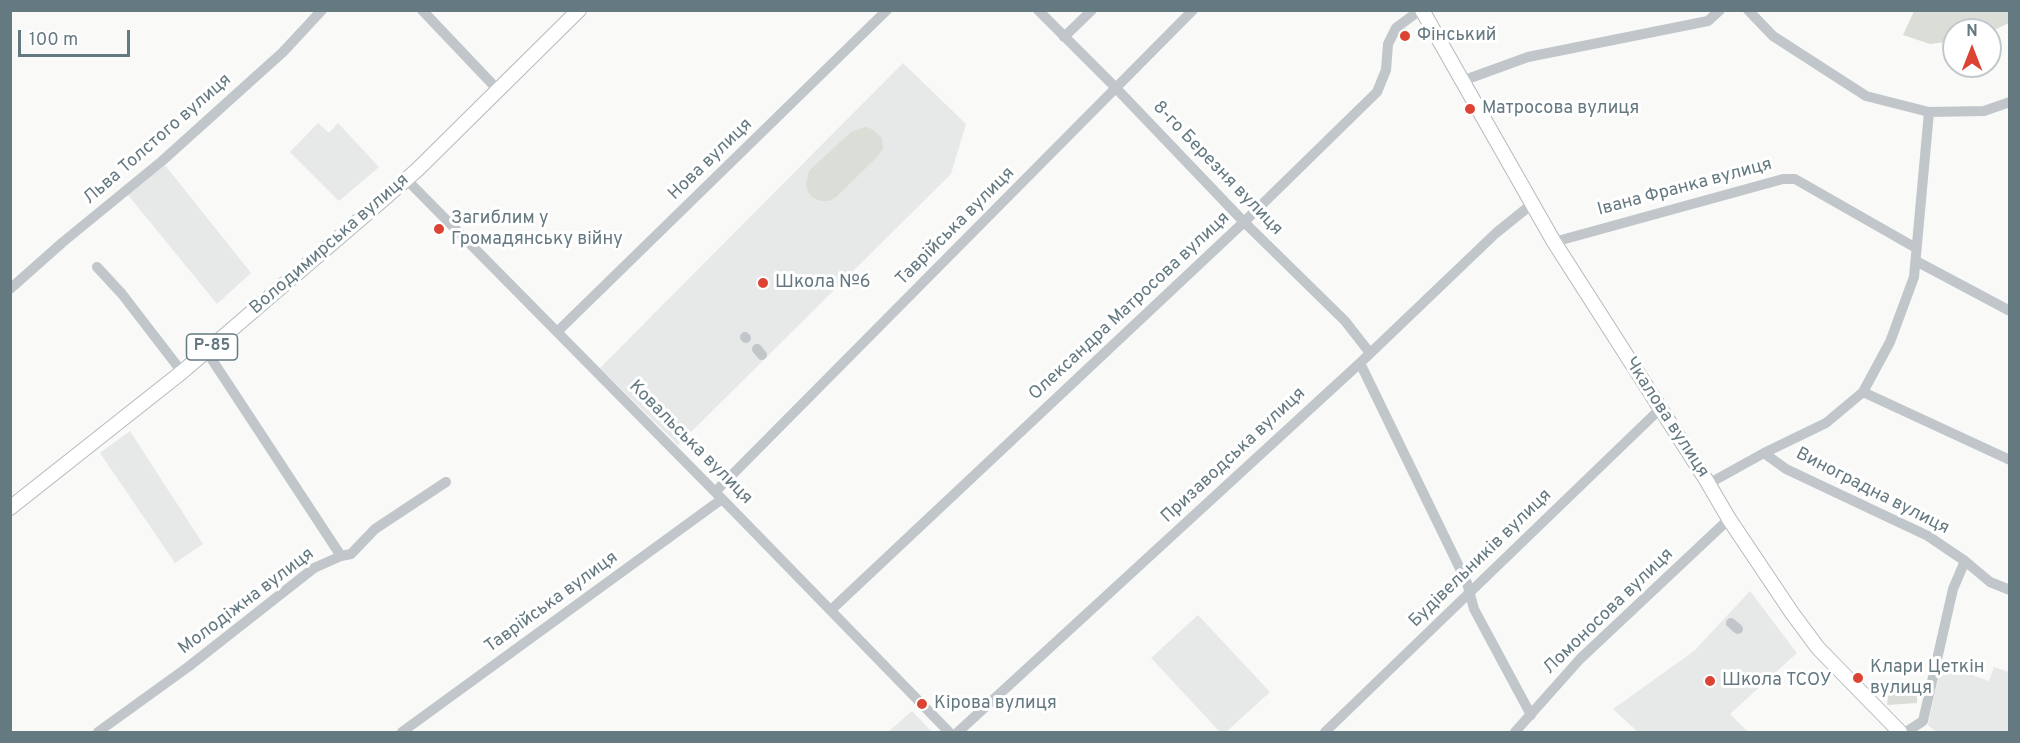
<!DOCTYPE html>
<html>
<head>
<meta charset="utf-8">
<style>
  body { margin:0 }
  #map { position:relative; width:2020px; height:743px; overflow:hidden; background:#f9f9f7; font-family:Overpass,sans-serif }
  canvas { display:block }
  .frame { position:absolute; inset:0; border:12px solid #657981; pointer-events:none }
  .north { position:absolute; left:1942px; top:18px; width:60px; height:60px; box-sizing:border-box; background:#fff; border:2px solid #c1c9cd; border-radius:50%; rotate:0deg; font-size:16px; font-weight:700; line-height:24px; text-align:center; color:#657981 }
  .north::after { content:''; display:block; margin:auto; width:21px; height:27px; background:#dd4333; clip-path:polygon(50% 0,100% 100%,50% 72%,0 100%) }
  .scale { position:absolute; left:18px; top:30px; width:112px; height:27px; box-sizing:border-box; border:3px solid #657981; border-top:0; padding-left:8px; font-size:18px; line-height:21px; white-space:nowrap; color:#657981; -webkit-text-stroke:4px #fff; paint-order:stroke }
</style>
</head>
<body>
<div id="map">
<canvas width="2020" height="743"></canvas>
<div class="frame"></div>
<div class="north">N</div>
<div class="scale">100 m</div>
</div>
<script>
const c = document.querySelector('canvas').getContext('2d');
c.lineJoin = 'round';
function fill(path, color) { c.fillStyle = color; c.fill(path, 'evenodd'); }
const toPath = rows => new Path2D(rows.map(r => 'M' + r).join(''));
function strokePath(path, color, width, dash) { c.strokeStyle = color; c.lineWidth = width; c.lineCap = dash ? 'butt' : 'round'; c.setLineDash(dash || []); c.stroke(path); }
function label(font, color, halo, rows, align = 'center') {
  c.font = font + ' Overpass,sans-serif'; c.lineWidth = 6; c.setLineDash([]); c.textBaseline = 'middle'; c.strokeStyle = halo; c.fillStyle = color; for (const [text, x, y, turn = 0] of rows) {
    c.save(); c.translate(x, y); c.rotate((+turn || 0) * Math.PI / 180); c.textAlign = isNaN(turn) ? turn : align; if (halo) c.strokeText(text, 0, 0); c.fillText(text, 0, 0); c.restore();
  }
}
fill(toPath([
  [903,63,966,124,951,174,678,445,600,368],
  [318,123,329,133,338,123,379,167,339,201,290,152],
  [165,165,251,273,217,304,128,195],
  [130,431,203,544,175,563,100,453],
  [1750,591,1797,653,1730,714,1748,732,1638,732,1613,709,1694,651],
  [1198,615,1270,692,1226,732,1220,732,1151,658],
  [1941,664,1989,681,1994,667,2009,672,2009,732,1936,732,1928,725],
  [912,711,932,732,888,732]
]), '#e7e9e8');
fill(toPath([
  [1914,11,2009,11,2009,23,1990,32,1990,30,1954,30,1954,41,1930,44,1903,35],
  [865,127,872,129,882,138,883,149,879,155,836,197,829,201,821,201,813,198,808,192,806,184,809,171,851,132],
  [1889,685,1917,685,1917,703,1887,705]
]), '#daded6');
const major = toPath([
  [1422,10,1554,242,1705,478,1729,519,1792,613,1818,648,1900,732],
  [10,508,182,372,371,210,417,170,579,10]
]);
strokePath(major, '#b4babd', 16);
strokePath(toPath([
  [422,10,498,90],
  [1038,10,1113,85,1244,222,1345,321,1370,353],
  [1748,10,1773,36,1866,96,1929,112,1984,111,2010,102],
  [1064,37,1092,10],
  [1462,81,1528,57,1708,21,1720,10],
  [406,179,728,505,949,732],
  [1554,242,1783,179,1795,179,1916,248],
  [1916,261,2010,311],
  [97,267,122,294,182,372],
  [10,289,63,242,162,161,283,52,322,10],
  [557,332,887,10],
  [745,337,746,338],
  [757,349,762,355],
  [207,352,341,556],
  [1360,363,1467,583,1474,609,1531,715],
  [1863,392,2010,460],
  [1764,453,1786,469,1928,536,1965,561,1990,582,2010,590],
  [1708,484,1764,453,1826,423,1863,392,1890,342,1914,277,1929,112],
  [715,492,1193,10],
  [831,610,1244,222,1377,92,1386,70,1388,44,1396,28,1420,10],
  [1731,623,1738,629],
  [98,732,188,667,314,568,341,556,351,554,375,529,446,482],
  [402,732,722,499],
  [958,732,1360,363,1496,233,1532,204],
  [1325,732,1660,409],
  [1515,732,1580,659,1729,519],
  [1906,732,1923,721,1953,589,1965,561]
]), '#c0c6c9', 10);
strokePath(major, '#fff', 14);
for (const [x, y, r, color] of [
  [1405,36,6,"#dd4333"],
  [1470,109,6,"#dd4333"],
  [439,229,6,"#dd4333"],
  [763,283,6,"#dd4333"],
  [1858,678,6,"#dd4333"],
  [1710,681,6,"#dd4333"],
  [922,704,6,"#dd4333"]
]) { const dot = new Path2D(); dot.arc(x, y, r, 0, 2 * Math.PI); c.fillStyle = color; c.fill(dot); strokePath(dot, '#fff', 2); }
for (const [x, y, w] of [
  [212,347,51]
]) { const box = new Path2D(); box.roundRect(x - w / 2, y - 13, w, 26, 4.5); c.fillStyle = '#fff'; c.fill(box); strokePath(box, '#657981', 1.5); }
label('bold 16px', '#657981', null, [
  ["Р-85",212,347]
]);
label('18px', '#657981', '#fff', [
  ["Фінський",1417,36],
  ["Матросова вулиця",1482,109],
  ["Загиблим у",451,219],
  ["Громадянську війну",451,240],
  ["Школа №6",775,283],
  ["Клари Цеткін",1870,668],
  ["вулиця",1870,689],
  ["Школа ТСОУ",1722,681],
  ["Кірова вулиця",934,704]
], 'left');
label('18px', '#657981', '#fff', [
  ["Льва Толстого вулиця",158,140,-41],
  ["Нова вулиця",711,160,-44],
  ["8-го Березня вулиця",1217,169,46],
  ["Івана Франка вулиця",1685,188,-15],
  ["Таврійська вулиця",956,227,-45],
  ["Володимирська вулиця",330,245,-41],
  ["Олександра Матросова вулиця",1130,307,-43],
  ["Чкалова вулиця",1666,418,57],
  ["Ковальська вулиця",690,443,45],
  ["Призаводська вулиця",1234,456,-43],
  ["Виноградна вулиця",1872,492,27],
  ["Будівельників вулиця",1481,559,-44],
  ["Молодіжна вулиця",247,602,-37],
  ["Таврійська вулиця",552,603,-36],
  ["Ломоносова вулиця",1609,612,-44]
]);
</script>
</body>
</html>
